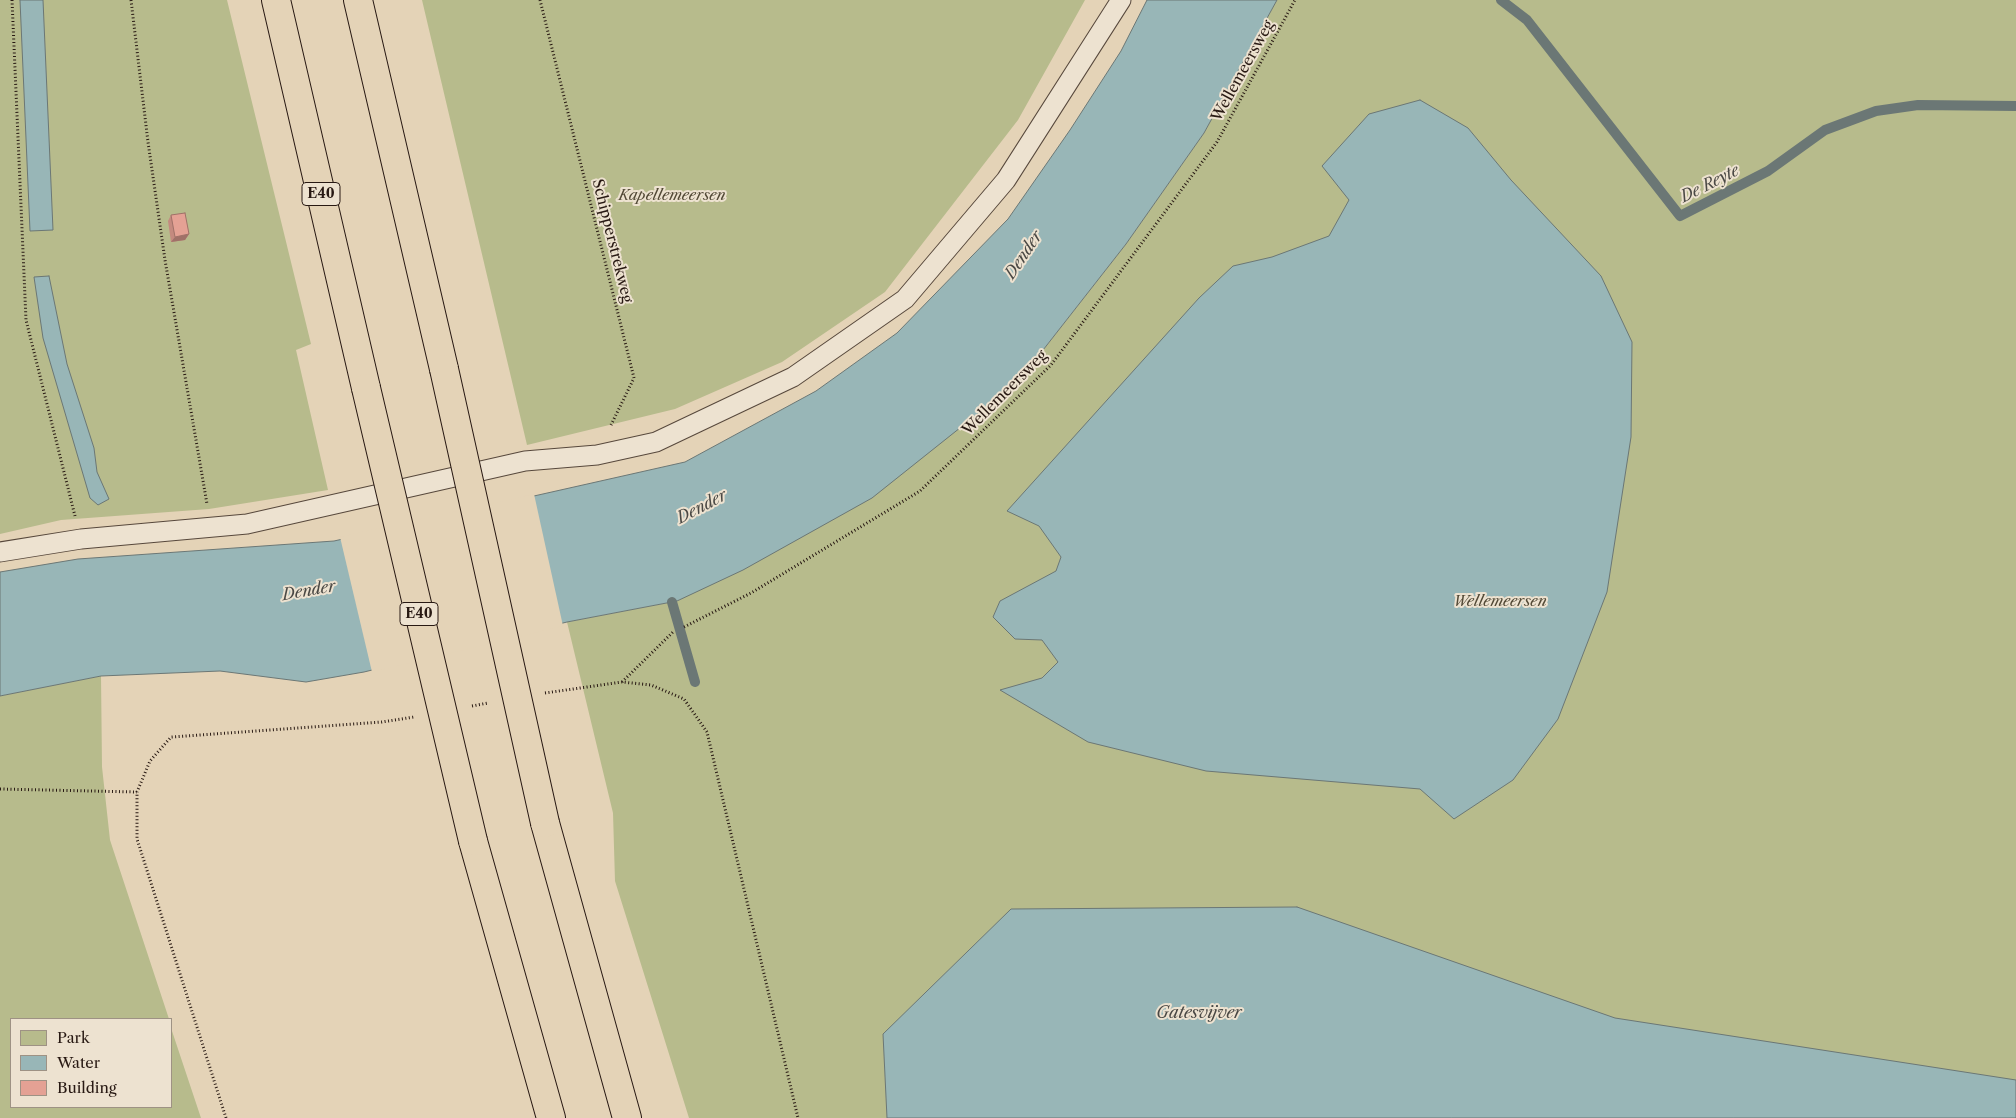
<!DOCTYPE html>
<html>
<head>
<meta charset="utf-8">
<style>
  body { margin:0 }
  #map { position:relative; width:2016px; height:1118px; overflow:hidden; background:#e4d3b7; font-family:"Libre Caslon Text",serif }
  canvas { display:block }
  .legend { position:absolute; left:10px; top:1018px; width:162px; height:90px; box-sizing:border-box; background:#ede2d0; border:1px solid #9e9284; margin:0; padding:6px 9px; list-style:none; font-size:15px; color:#281913 }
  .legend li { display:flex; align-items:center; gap:10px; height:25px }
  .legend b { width:25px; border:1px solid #9e9284 }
</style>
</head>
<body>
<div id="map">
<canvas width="2016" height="1118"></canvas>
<ul class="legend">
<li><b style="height:14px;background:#b7bb8c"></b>Park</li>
<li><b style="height:14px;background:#98b6b7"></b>Water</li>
<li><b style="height:14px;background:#e4a194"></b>Building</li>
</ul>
</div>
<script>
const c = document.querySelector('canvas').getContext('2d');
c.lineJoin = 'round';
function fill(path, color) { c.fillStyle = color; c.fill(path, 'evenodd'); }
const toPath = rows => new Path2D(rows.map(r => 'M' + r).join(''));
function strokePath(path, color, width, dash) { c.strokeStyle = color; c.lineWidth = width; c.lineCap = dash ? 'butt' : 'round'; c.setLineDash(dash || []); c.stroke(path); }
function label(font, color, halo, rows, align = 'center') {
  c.font = font + ' "Libre Caslon Text",serif'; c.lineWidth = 4; c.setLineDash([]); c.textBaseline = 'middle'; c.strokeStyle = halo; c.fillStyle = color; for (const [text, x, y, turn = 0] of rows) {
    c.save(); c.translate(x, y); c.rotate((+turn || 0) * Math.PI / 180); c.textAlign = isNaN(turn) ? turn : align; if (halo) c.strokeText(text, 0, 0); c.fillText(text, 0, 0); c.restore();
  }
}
fill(toPath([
  [0,0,227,0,311,344,296,350,328,490,209,509,61,520,0,534],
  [422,0,1085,0,1018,120,885,292,782,362,675,409,527,445],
  [1277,0,2016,0,2016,1118,689,1118,615,881,613,813,567,622,677,601,990,404,1036,359,1126,244,1204,133],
  [101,676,102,767,110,840,169,1019,11,1019,11,1107,171,1107,171,1028,201,1118,0,1118,0,696]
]), '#b7bb8c');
const water = toPath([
  [20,0,43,0,53,230,30,231,20,0],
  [1147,0,1277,0,1204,133,1126,244,1036,359,990,404,872,498,743,570,677,601,567,622,364,672,306,682,220,671,101,676,0,696,0,572,78,559,334,541,685,462,816,391,897,333,1008,219,1070,130,1121,51,1147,0],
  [1420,100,1468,128,1511,180,1601,276,1632,342,1631,437,1607,592,1558,719,1513,780,1454,819,1420,789,1206,771,1088,742,1000,690,1042,678,1058,662,1042,640,1015,639,993,617,1000,601,1056,571,1061,557,1039,526,1007,511,1199,298,1233,266,1272,257,1329,236,1349,200,1322,166,1369,114,1420,100],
  [49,276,67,364,94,448,97,472,109,499,98,505,90,498,43,338,34,277,49,276],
  [1297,907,1615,1018,2016,1080,2016,1118,887,1118,883,1034,1011,909,1297,907]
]);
fill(water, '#98b6b7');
strokePath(water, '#6b7775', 1);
fill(toPath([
  [534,494,563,626,372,672,340,537]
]), '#e4d3b7');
strokePath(toPath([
  [1501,0,1527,20,1680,216,1768,171,1825,130,1876,111,1918,105,2016,106],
  [672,602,695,682]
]), '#6b7775', 10);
const service = toPath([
  [0,552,81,539,247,524,525,461,597,455,656,442,793,377,905,299,1006,180,1121,0]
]);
const motorway = toPath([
  [276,0,366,388],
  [358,0,444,369],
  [545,823,627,1118],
  [473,841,551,1118]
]);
strokePath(service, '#57483c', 21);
strokePath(motorway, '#281913', 30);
strokePath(toPath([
  [12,0,26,320,75,516],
  [131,0,148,142,165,260,207,504],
  [540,0,634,378,611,425],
  [684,627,751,593,920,491,1051,365,1217,142,1295,0],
  [622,682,673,632],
  [545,693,622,682,651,685,684,699,707,732,798,1118],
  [472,706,488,703],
  [0,789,137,792],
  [226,1118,137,839,137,792,150,761,171,737,382,722,414,717]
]), '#281913', 3, [1, 2.5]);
strokePath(service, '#ede2d0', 19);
strokePath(motorway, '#e4d3b7', 28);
const motorwayBridge = toPath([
  [444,369,545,823],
  [366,388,473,841]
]);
strokePath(motorwayBridge, '#281913', 30, []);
strokePath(motorwayBridge, '#e4d3b7', 28);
fill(toPath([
  [171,215,189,234,185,240,171,242,168,221]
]), '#c48a7f');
fill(toPath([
  [189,234,185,240,171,242,175,237]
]), '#a07168');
const building = toPath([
  [185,213,189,234,175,237,171,215,185,213]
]);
fill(building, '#e4a194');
strokePath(building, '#a07168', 1);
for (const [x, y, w] of [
  [321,194,38],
  [419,614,38]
]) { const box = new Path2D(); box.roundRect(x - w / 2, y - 11.5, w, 23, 4); c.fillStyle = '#ede2d0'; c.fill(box); strokePath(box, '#281913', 1); }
label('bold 14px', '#281913', null, [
  ["E40",321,194],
  ["E40",419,614]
]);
label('15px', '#281913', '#ede2d0', [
  ["Wellemeersweg",1243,71,-61],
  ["Schipperstrekweg",612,241,76],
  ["Wellemeersweg",1005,393,-45]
]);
label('italic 15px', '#534a37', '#ede2d0', [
  ["Kapellemeersen",672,196],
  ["Wellemeersen",1500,602]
]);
label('italic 16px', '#4a4844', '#ede2d0', [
  ["De Reyte",1710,184,-27],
  ["Dender",1024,255,-56],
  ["Dender",702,507,-28],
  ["Dender",309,591,-10],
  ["Gatesvijver",1199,1013]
]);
</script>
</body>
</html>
